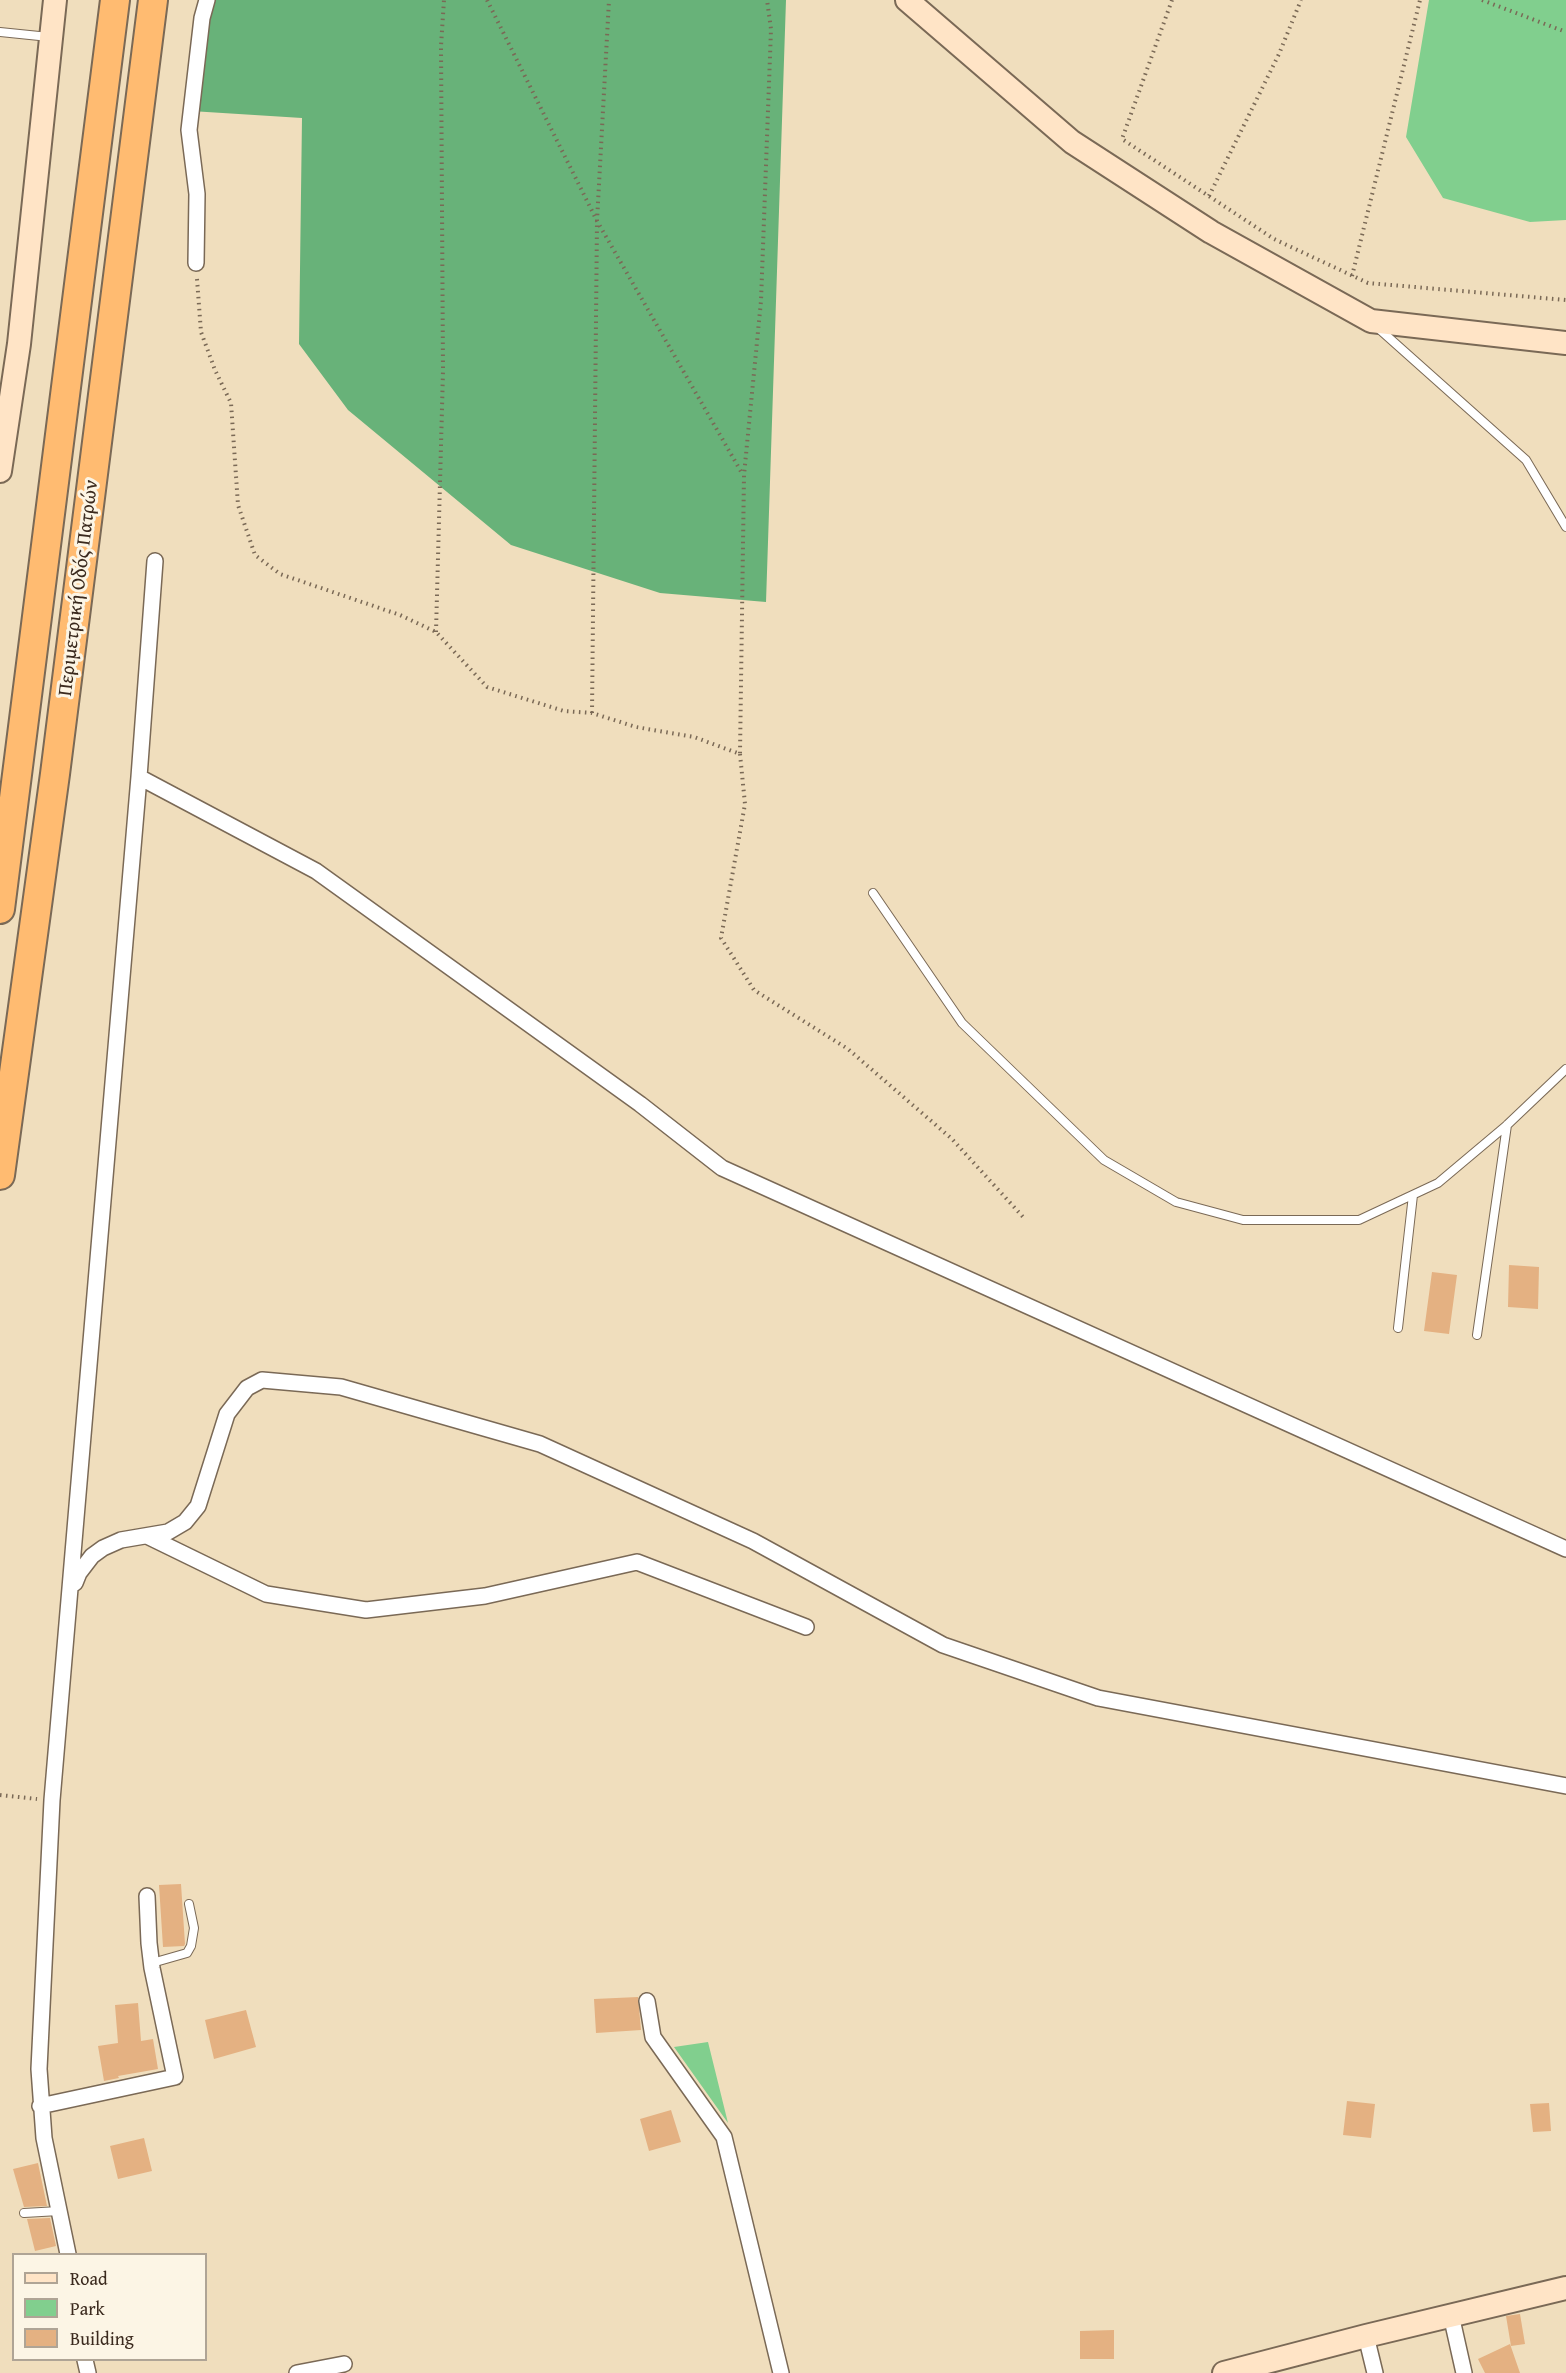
<!DOCTYPE html>
<html>
<head>
<meta charset="utf-8">
<style>
  body { margin:0 }
  #map { position:relative; width:1566px; height:2373px; overflow:hidden; background:#f0debd; font-family:"Gentium Book Plus",serif }
  canvas { display:block }
  .legend { position:absolute; left:12px; top:2253px; width:195px; height:108px; box-sizing:border-box; background:#fcf5e5; border:2px solid #afa495; margin:0; padding:8px 10px; list-style:none; font-size:18px; color:#3b2a1e }
  .legend li { display:flex; align-items:center; gap:12px; height:30px }
  .legend b { width:30px; border:2px solid #afa495 }
</style>
</head>
<body>
<div id="map">
<canvas width="1566" height="2373"></canvas>
<ul class="legend">
<li><b style="height:8px;background:#ffe4c6"></b>Road</li>
<li><b style="height:16px;background:#81cf8e"></b>Park</li>
<li><b style="height:16px;background:#e4b182"></b>Building</li>
</ul>
</div>
<script>
const c = document.querySelector('canvas').getContext('2d');
c.lineJoin = 'round';
function fill(path, color) { c.fillStyle = color; c.fill(path, 'evenodd'); }
const toPath = rows => new Path2D(rows.map(r => 'M' + r).join(''));
function strokePath(path, color, width, dash) { c.strokeStyle = color; c.lineWidth = width; c.lineCap = dash ? 'butt' : 'round'; c.setLineDash(dash || []); c.stroke(path); }
function label(font, color, halo, rows, align = 'center') {
  c.font = font + ' "Gentium Book Plus",serif'; c.lineWidth = 6; c.setLineDash([]); c.textBaseline = 'middle'; c.strokeStyle = halo; c.fillStyle = color; for (const [text, x, y, turn = 0] of rows) {
    c.save(); c.translate(x, y); c.rotate((+turn || 0) * Math.PI / 180); c.textAlign = isNaN(turn) ? turn : align; if (halo) c.strokeText(text, 0, 0); c.fillText(text, 0, 0); c.restore();
  }
}
fill(toPath([
  [1429,0,1566,0,1566,220,1530,222,1443,198,1406,137],
  [708,2042,728,2123,674,2047]
]), '#81cf8e');
fill(toPath([
  [210,0,786,0,766,602,660,593,511,545,348,410,299,344,302,118,191,111]
]), '#68b279');
fill(toPath([
  [1509,1265,1539,1267,1538,1309,1508,1307],
  [1432,1272,1457,1275,1449,1334,1424,1331],
  [181,1884,185,1944,184,1946,163,1947,159,1885],
  [638,1997,641,2030,596,2033,594,1999],
  [138,2003,141,2041,153,2039,158,2069,118,2076,119,2078,104,2081,98,2046,118,2043,115,2005],
  [246,2010,256,2047,214,2059,205,2020],
  [1347,2101,1375,2104,1371,2138,1343,2135],
  [1549,2103,1551,2131,1533,2132,1530,2104],
  [671,2110,681,2142,649,2151,640,2119],
  [144,2138,152,2171,118,2179,110,2146],
  [38,2163,47,2206,24,2207,13,2169],
  [50,2218,56,2246,35,2251,27,2219],
  [1520,2314,1525,2344,1511,2346,1506,2316],
  [1114,2330,1114,2359,1080,2359,1080,2331],
  [1510,2344,1520,2373,1485,2373,1478,2359]
]), '#e4b182');
const lane = toPath([
  [0,32,49,37],
  [1378,328,1526,460,1566,527],
  [873,893,962,1023,1104,1160,1176,1202,1243,1220,1359,1220,1438,1183,1507,1125,1566,1069],
  [1398,1328,1413,1195],
  [1477,1335,1507,1125],
  [152,1963,187,1953,191,1946,194,1928,189,1904],
  [24,2213,59,2211]
]);
const street = toPath([
  [196,263,197,194,189,130,202,18,207,0],
  [139,777,316,871,640,1104,722,1168,1566,1549],
  [149,1537,266,1594,366,1610,485,1596,637,1562,806,1627],
  [75,1583,79,1573,92,1556,103,1548,121,1540,168,1532,185,1522,198,1506,227,1414,247,1388,262,1380,341,1387,540,1444,753,1541,943,1645,1098,1698,1566,1786],
  [647,2001,653,2037,724,2137,781,2373],
  [40,2106,175,2077,152,1968,149,1943,147,1896],
  [68,2254,44,2138,39,2069,52,1800,139,777,155,561],
  [1451,2315,1464,2373],
  [1366,2336,1375,2373],
  [85,2360,88,2373],
  [297,2373,344,2364]
]);
const secondary = toPath([
  [907,0,1072,142,1211,232,1371,321,1566,343],
  [0,471,19,344,55,0],
  [1224,2373,1366,2336,1566,2288]
]);
const highway = toPath([
  [0,909,115,0],
  [0,1175,55,774,153,0]
]);
strokePath(lane, '#7a6956', 10);
strokePath(street, '#7a6956', 18);
strokePath(secondary, '#7a6956', 26);
strokePath(highway, '#7a6956', 32);
strokePath(toPath([
  [487,0,597,221,743,475],
  [1172,0,1122,139,1274,239,1368,283,1566,300],
  [1482,0,1566,32],
  [1209,196,1279,54,1301,0],
  [1352,276,1420,0],
  [197,279,201,332,215,370,231,403,238,505,255,555,280,574,400,615,436,632,487,687,564,711,592,713,636,727,694,737,740,754,744,475,761,301,771,29,767,0],
  [436,632,443,371,441,46,444,0],
  [592,713,597,221,609,0],
  [740,754,745,804,721,938,754,990,848,1049,952,1139,1024,1218],
  [0,1795,37,1799]
]), '#7a6956', 4, [1.5, 4.5]);
strokePath(lane, '#fff', 8);
strokePath(street, '#fff', 15);
strokePath(secondary, '#ffe4c6', 22);
strokePath(highway, '#ffbb71', 28);
label('20px', '#3b2a1e', '#fcf5e5', [
  ["Περιμετρική Οδός Πατρών",79,588,-83]
]);
</script>
</body>
</html>
